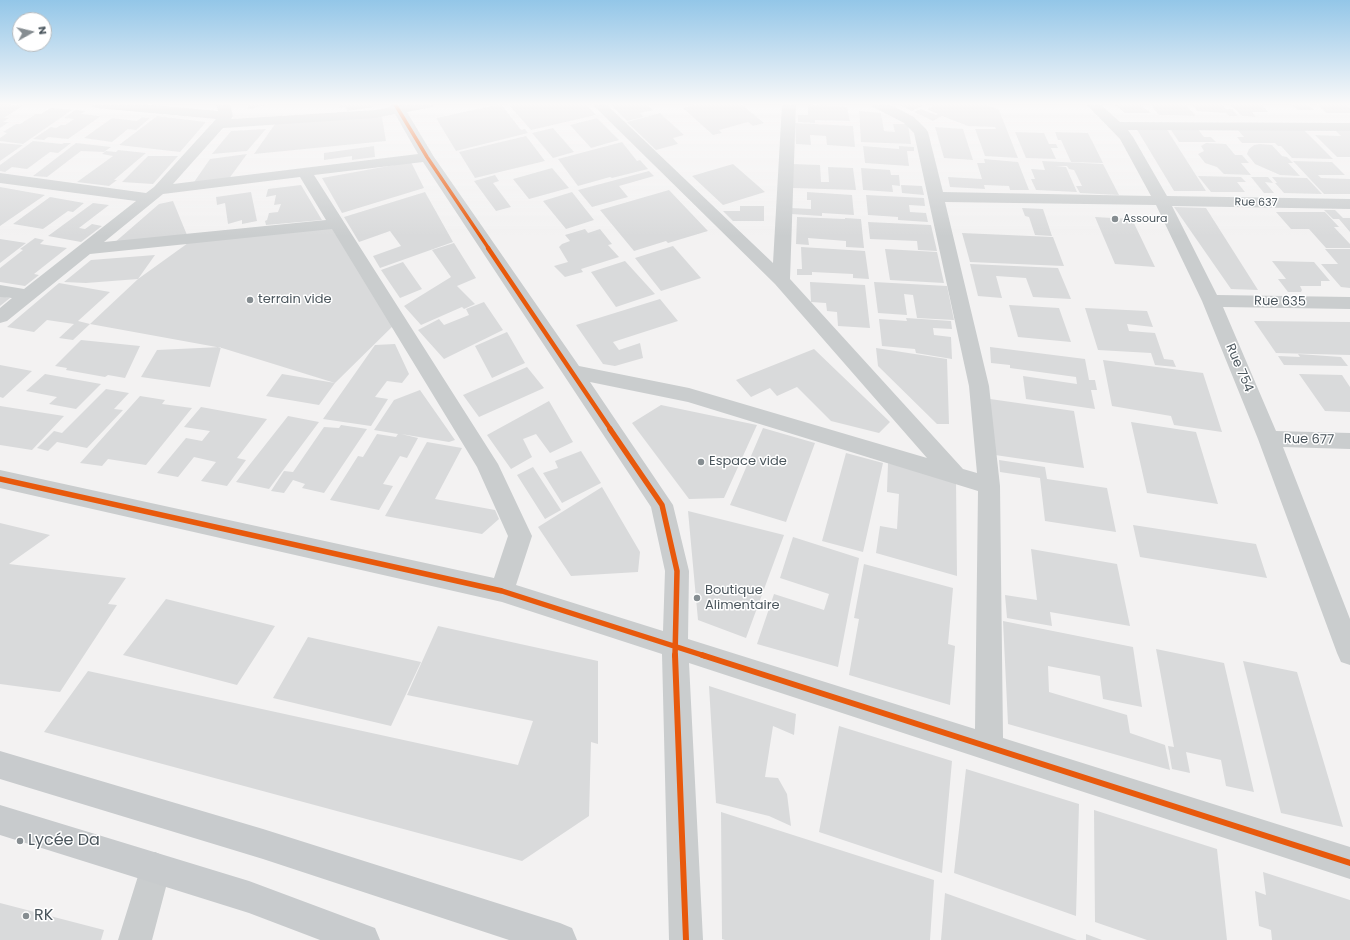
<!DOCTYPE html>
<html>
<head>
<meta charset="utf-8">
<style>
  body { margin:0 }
  #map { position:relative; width:1350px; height:940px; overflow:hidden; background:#f3f2f2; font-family:Poppins,sans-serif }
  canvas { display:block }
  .north { position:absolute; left:12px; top:12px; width:40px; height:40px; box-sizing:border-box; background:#fff; border:1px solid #b7bbbe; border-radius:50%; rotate:82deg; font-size:11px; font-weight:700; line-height:16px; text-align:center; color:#4b565d }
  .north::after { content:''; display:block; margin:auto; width:14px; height:18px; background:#868d91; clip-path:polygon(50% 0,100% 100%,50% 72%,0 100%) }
</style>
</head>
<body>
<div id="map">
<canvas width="1350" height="940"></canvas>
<div class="north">N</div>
</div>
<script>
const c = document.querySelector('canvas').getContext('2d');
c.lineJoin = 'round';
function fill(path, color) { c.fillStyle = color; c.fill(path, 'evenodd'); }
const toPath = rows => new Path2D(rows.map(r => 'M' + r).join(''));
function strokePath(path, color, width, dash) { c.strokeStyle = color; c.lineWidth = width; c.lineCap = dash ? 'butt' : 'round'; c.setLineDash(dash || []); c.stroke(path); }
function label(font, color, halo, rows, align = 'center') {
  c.font = font + ' Poppins,sans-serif'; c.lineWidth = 3; c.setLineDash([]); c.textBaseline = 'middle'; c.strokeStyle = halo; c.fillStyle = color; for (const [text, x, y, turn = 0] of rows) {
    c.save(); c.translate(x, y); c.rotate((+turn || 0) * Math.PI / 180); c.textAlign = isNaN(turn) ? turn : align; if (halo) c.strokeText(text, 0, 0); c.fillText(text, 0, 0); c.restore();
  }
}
fill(toPath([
  [3,104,24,105,4,118,9,118,3,122,9,122,0,128,0,106],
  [247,104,268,104,268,105,248,109],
  [338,104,372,104,373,107,347,111,345,107,340,108],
  [501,104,521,130,525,129,528,133,456,151,436,118],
  [508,104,586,104,596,115,531,130],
  [610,104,646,104,653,110,640,113,644,117,627,121],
  [697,104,741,104,764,123,753,126,748,122,719,130,722,133,713,135,683,108],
  [808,104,847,107,850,121,815,120,815,123,798,122,798,115,808,115],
  [897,104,925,104,912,111],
  [936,104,986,104,999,110,1018,158,985,156,975,129,996,129,995,127,968,126,942,116,933,121,914,112,921,109,936,115,938,114,927,109],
  [1114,104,1139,104,1151,113,1125,113],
  [1150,104,1185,104,1196,116,1159,115],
  [1192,104,1222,104,1226,109,1232,109,1238,116,1229,116,1226,113,1197,111],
  [1230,104,1261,104,1268,112,1252,112,1256,117,1242,116],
  [1292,104,1308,104,1314,110,1298,110],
  [1317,104,1346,104,1350,108,1350,113,1326,113],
  [51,108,72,110,23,144,0,141,0,138,7,133,3,132,16,124,20,124,36,114,41,114],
  [75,110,85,111,81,114,101,116,68,139,48,137,44,140,33,139,51,127,56,128,61,125,65,125,74,119,64,118],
  [859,111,881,113,884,131,895,132,893,124,908,124,911,144,861,142],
  [660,113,684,135,673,138,678,144,656,150,627,122],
  [157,116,206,122,180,152,119,145],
  [142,117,150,118,136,130,128,129,112,142,84,138,112,118,137,121],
  [382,117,386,141,254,154,275,124],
  [597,118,619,140,591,148,570,125],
  [795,123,853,126,855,147,827,145,826,136,810,135,811,145,796,144],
  [935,127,963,129,973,160,944,158],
  [1169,127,1197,128,1204,137,1211,137,1216,142,1179,142],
  [553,128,574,152,553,158,532,133],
  [1136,128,1166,128,1206,191,1174,191],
  [1236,128,1303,129,1333,159,1292,158,1281,146,1278,146,1275,143,1242,143,1237,137,1244,137],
  [266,129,247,151,212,154,231,131],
  [1335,130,1350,131,1350,157,1337,157,1315,135,1341,136],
  [1015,132,1044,133,1049,144,1056,144,1058,148,1051,148,1056,159,1026,158],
  [1055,132,1088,133,1103,163,1071,162,1061,140,1058,140],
  [526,136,545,161,475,178,459,152],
  [33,141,62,144,64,143,71,143,58,153,50,152,27,169,12,167,5,172,0,171,0,165],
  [622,142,637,161,640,160,648,169,612,178,610,177,578,186,558,159],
  [0,143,23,145,0,161],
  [76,143,111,147,104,152,81,151,47,177,33,176],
  [1206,143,1226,144,1235,155,1242,155,1249,163,1241,163,1251,175,1224,174,1217,167,1205,163,1198,154,1204,151,1201,146],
  [1260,144,1272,145,1282,156,1287,157,1293,163,1288,163,1300,176,1280,175,1255,164,1247,154,1249,149,1254,145],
  [374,146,375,157,352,160,352,156,324,160,324,153],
  [863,146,899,149,899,146,914,147,914,151,907,151,909,166,865,163],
  [118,150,146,153,114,180,117,180,109,186,77,182,113,156,102,154,106,151,116,152],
  [247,154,228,180,192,185,210,159],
  [148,156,178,156,153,184,122,182],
  [984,159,1018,162,1029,190,1010,190,1009,186,984,185,985,189,950,187,948,177,982,179,977,163,985,163],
  [1042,161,1103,164,1119,195,1080,193,1076,186,1082,186,1074,170,1069,169,1067,166,1056,166,1066,167,1077,192,1036,190,1031,179,1035,179,1031,169,1045,170],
  [1293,161,1332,162,1345,175,1318,175,1321,178,1350,179,1350,194,1324,194],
  [411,162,424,188,342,213,322,178],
  [733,164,765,192,723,205,692,176],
  [792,164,820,165,821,182,829,182,828,167,853,168,856,190,792,188],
  [552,168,569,188,529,199,513,179],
  [861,168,890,170,891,175,899,175,900,186,892,185,893,192,863,190],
  [649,171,654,176,619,186,628,197,592,207,578,190],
  [495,175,499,181,493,183,511,207,496,211,474,181],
  [1198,176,1241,177,1246,182,1237,182,1245,192,1211,192],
  [1251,177,1268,177,1273,183,1265,182,1274,193,1264,193],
  [1272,177,1307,178,1322,194,1284,193,1275,183,1277,183],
  [301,185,322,220,266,225,265,221,267,220,269,213,278,212,281,204,274,205,276,195,266,197,268,189],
  [901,185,922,186,924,195,902,193],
  [0,187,45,195,0,226],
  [669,190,708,231,668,243,666,241,634,251,600,210],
  [251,192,257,221,242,224,242,220,228,224,225,203,217,205,216,197],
  [425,192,453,242,380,268,373,256,401,246,390,231,359,242,344,217],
  [572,192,594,220,566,229,543,201],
  [807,192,852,195,854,215,822,213,822,216,791,214,791,208,811,209,811,200,807,200],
  [866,195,924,198,925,206,909,205,910,212,926,213,928,222,898,220,898,217,868,215],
  [50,197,84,203,73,212,68,211,43,229,13,224],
  [173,201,187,235,114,243,159,204],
  [93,203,109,205,79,228,85,229,92,224,102,226,81,242,48,236],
  [740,206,764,206,764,221,733,221,723,211,740,211],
  [1174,207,1206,208,1258,290,1231,289],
  [1022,208,1043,209,1052,236,1035,235,1029,217,1025,216],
  [1324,210,1335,210,1343,218,1350,218,1350,232,1339,219,1333,219],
  [1276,212,1325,212,1339,227,1334,227,1350,244,1350,248,1326,248,1309,229,1291,229],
  [797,217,845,219,845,218,861,219,864,248,846,247,846,241,808,238,809,245,796,244],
  [1095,217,1132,219,1155,267,1115,264],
  [868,222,931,225,937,251,918,250,917,241,870,239],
  [337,224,398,321,335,383,222,348,90,324,138,279,195,238],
  [585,229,588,233,600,229,612,244,608,245,619,257,581,269,583,272,565,277,554,266,568,262,559,247,562,244,570,241,565,235],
  [962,233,1053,237,1064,266,970,262],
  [35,238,44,240,40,244,67,248,34,274,39,275,25,286,0,282,0,268,23,250,20,249],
  [0,239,26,243,0,263],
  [454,243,476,278,457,286,475,304,464,309,462,307,421,325,404,306,451,277,432,250],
  [673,246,701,278,661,291,635,258],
  [801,247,865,251,869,279,853,278,853,274,812,272,812,275,797,275,797,269,802,269],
  [885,249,937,252,944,283,890,280],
  [1325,249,1350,249,1350,288,1341,287,1321,264,1338,264],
  [155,255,138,279,86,283,64,282,91,260],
  [625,261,655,294,616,307,591,272],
  [1272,261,1314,262,1330,281,1321,281,1321,286,1300,286,1302,290,1301,292,1288,292,1278,279,1286,279],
  [403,262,422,289,400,298,381,270],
  [970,264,1058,268,1071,299,1033,297,1026,278,996,276,1002,298,978,296],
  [810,282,865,285,870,328,838,326,837,312,827,311,826,303,811,302],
  [874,282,947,286,954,320,917,318,913,295,904,294,907,315,878,313],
  [59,283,110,292,78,321,90,324,73,340,59,338,74,324,47,320,34,332,7,327],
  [0,296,10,298,0,306],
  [660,299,678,321,613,342,619,350,640,343,643,358,615,366,603,364,576,325],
  [484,302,503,330,444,359,418,330,439,319,444,325,469,315,466,309],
  [1009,305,1059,308,1071,342,1018,337],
  [1085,308,1147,311,1153,327,1127,324,1129,331,1155,333,1164,359,1173,360,1176,367,1155,365,1151,353,1098,350],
  [906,318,951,321,952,329,933,328,934,335,951,337,952,359,916,353,915,349,882,346,879,319,907,321],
  [1254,321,1350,322,1350,355,1276,353],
  [507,332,525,363,492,378,475,346],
  [81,340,140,346,125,378,108,375,105,377,66,370,67,368,55,366],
  [395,344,409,374,402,383,387,381,375,397,388,399,371,426,323,419,375,345],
  [221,347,210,387,141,377,157,350],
  [990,347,1085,359,1089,380,1095,380,1097,390,1091,390,1095,409,1026,399,1023,376,1077,384,1076,377,1010,368,1010,365,991,363],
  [876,348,947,359,949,424,937,424,878,366],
  [814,349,890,422,879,433,831,421,797,387,777,396,770,388,751,397,736,380],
  [1298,354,1341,357,1348,366,1284,365,1278,356,1300,357],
  [1103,360,1203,373,1222,432,1174,425,1171,416,1112,406],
  [0,365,32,371,3,398,0,397],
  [527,367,544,388,479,417,463,395],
  [45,374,101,384,76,409,49,404,57,397,26,391],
  [282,374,335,383,319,405,266,396],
  [1299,374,1342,375,1350,387,1350,412,1325,411],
  [106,389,129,393,114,409,123,410,87,448,57,442,48,451,37,448,54,431,62,433],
  [420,390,455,440,449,442,401,434,418,438,407,458,400,456,383,484,393,486,379,510,330,500,358,456,363,457,377,434,396,437,398,434,374,430,394,400],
  [140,396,165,400,162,404,192,408,146,465,108,459,102,466,80,463],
  [990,399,1074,411,1084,468,995,455],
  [549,401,573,442,550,453,536,434,523,439,532,457,511,469,487,435],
  [661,405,757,425,724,498,689,499,632,423],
  [0,406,64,416,32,450,0,445],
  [201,407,267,419,237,458,246,460,227,486,201,481,216,462,194,457,178,477,157,473,186,438,202,441,210,431,184,427],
  [288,416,319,422,269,489,236,482],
  [1131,422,1196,432,1218,504,1147,493],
  [341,425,367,429,324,493,302,488,305,484,293,480,284,493,271,491,284,471,293,472,324,427,339,428],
  [763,428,815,443,786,522,730,505],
  [427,442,462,448,435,499,495,510,499,519,482,534,385,516],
  [581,451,601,483,562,503,543,473,558,468,555,461],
  [846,453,883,463,863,552,822,541],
  [999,460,1045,467,1047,479,1107,488,1116,532,1045,521,1040,478,1000,472],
  [888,463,956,480,957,576,876,553,880,526,897,529,899,494,887,492],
  [533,467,561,510,545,519,517,475],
  [602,487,640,552,638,572,571,576,538,527],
  [688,511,784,535,746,638,698,620],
  [0,523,50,535,9,564,126,578,108,604,117,605,60,692,0,684],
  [1133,525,1256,544,1267,578,1140,557],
  [793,537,859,558,838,667,757,644,774,594,824,610,829,594,780,578],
  [1031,549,1117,564,1130,626,1050,612,1052,626,1007,618,1005,595,1037,600],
  [864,564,953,588,948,644,955,646,950,705,849,675,859,619,854,618],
  [166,599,275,626,237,685,123,655],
  [1003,621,1133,647,1142,707,1103,699,1100,676,1048,666,1049,692,1127,715,1130,733,1165,745,1170,770,1008,724],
  [438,626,598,661,598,744,591,742,589,816,522,861,44,732,88,671,518,765,533,721,407,695],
  [308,637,421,662,391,726,273,698],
  [1156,649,1224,663,1254,792,1226,786,1221,760,1186,752,1190,773,1172,769,1168,746,1174,747],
  [1243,661,1297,672,1343,827,1281,813],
  [709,686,796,714,794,735,773,726,765,777,778,778,787,794,791,826,769,816,716,803],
  [839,726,952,761,942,873,819,832],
  [966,769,1079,804,1076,916,954,873],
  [1094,810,1217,849,1227,940,1147,940,1095,922],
  [721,812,934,880,930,940,725,940,722,939],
  [1263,872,1350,900,1350,940,1272,940,1271,930,1259,926,1255,891,1266,895],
  [945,893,1077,940,941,940],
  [0,903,104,930,101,940,0,940],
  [1086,934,1102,940,1086,940]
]), '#d9dadb');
fill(toPath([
  [91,104,144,104,218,111,216,104,230,104,233,116,231,119,376,110,390,107,389,104,434,104,433,107,407,112,434,157,579,366,689,388,927,458,775,284,592,104,606,104,773,263,782,104,796,104,790,279,963,469,977,473,969,386,914,133,904,123,873,107,872,104,889,104,914,117,926,129,928,132,943,192,1151,196,1120,139,1086,104,1100,104,1120,122,1350,123,1350,131,1128,130,1133,137,1167,196,1350,199,1350,209,1172,206,1217,295,1350,297,1350,309,1223,307,1276,431,1350,433,1350,449,1283,447,1350,619,1350,665,1341,662,1337,653,1258,439,1202,301,1156,205,945,202,989,386,1000,486,1003,738,1350,847,1350,879,689,663,703,940,669,940,662,654,502,602,0,488,0,470,494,578,508,536,477,467,332,229,90,254,7,321,0,323,0,308,12,298,0,297,0,285,24,289,136,201,0,183,0,173,146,193,154,187,216,119,97,108,92,107,91,104],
  [395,114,418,154,173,184,223,128,376,118,395,114],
  [423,162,651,507,665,571,663,631,516,585,532,536,498,464,314,175,423,162],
  [300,177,326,220,104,242,163,194,300,177],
  [590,382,688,402,978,491,975,729,688,639,689,571,673,505,590,382],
  [155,852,166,857,171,868,152,940,118,940,144,857,155,852]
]), '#cacdce');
fill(toPath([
  [0,751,263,829,560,923,572,928,577,940,509,940,263,859,0,779,0,751],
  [0,805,249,881,375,928,380,940,320,940,249,913,0,835,0,805]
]), '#c8cbcd');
strokePath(toPath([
  [395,104,427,157,489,249]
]), '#e8590c', 3.5);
strokePath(toPath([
  [488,248,611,430]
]), '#e8590c', 4.5);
strokePath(toPath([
  [610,429,662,505,677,571,675,656],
  [0,479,502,591,705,656]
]), '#e8590c', 5.5);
strokePath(toPath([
  [675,655,686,940],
  [702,655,1350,863]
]), '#e8590c', 6);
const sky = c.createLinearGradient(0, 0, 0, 236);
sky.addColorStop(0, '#93c6e8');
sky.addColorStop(0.44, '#faf9f9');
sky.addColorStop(1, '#faf9f900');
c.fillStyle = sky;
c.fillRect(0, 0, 1350, 236);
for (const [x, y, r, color] of [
  [1115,219,4,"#868d91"],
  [250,300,4,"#868d91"],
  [701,462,4,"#868d91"],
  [697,598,4,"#868d91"],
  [20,841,4,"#868d91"],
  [26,916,4,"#868d91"]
]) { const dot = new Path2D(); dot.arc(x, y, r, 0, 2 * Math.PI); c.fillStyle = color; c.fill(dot); strokePath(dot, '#fff', 1.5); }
label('11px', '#4b565d', '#fff', [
  ["Rue 637",1256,203,1]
]);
label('11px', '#4b565d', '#fff', [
  ["Assoura",1123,219]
], 'left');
label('13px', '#4b565d', '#fff', [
  ["terrain vide",258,300],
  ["Espace vide",709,462],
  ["Boutique",705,591],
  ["Alimentaire",705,606]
], 'left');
label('13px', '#4b565d', '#fff', [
  ["Rue 635",1280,302,1],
  ["Rue 754",1239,368,67],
  ["Rue 677",1309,440,1]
]);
label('16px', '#4b565d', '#fff', [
  ["Lycée Da",28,841],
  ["RK",34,916]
], 'left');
</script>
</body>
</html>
